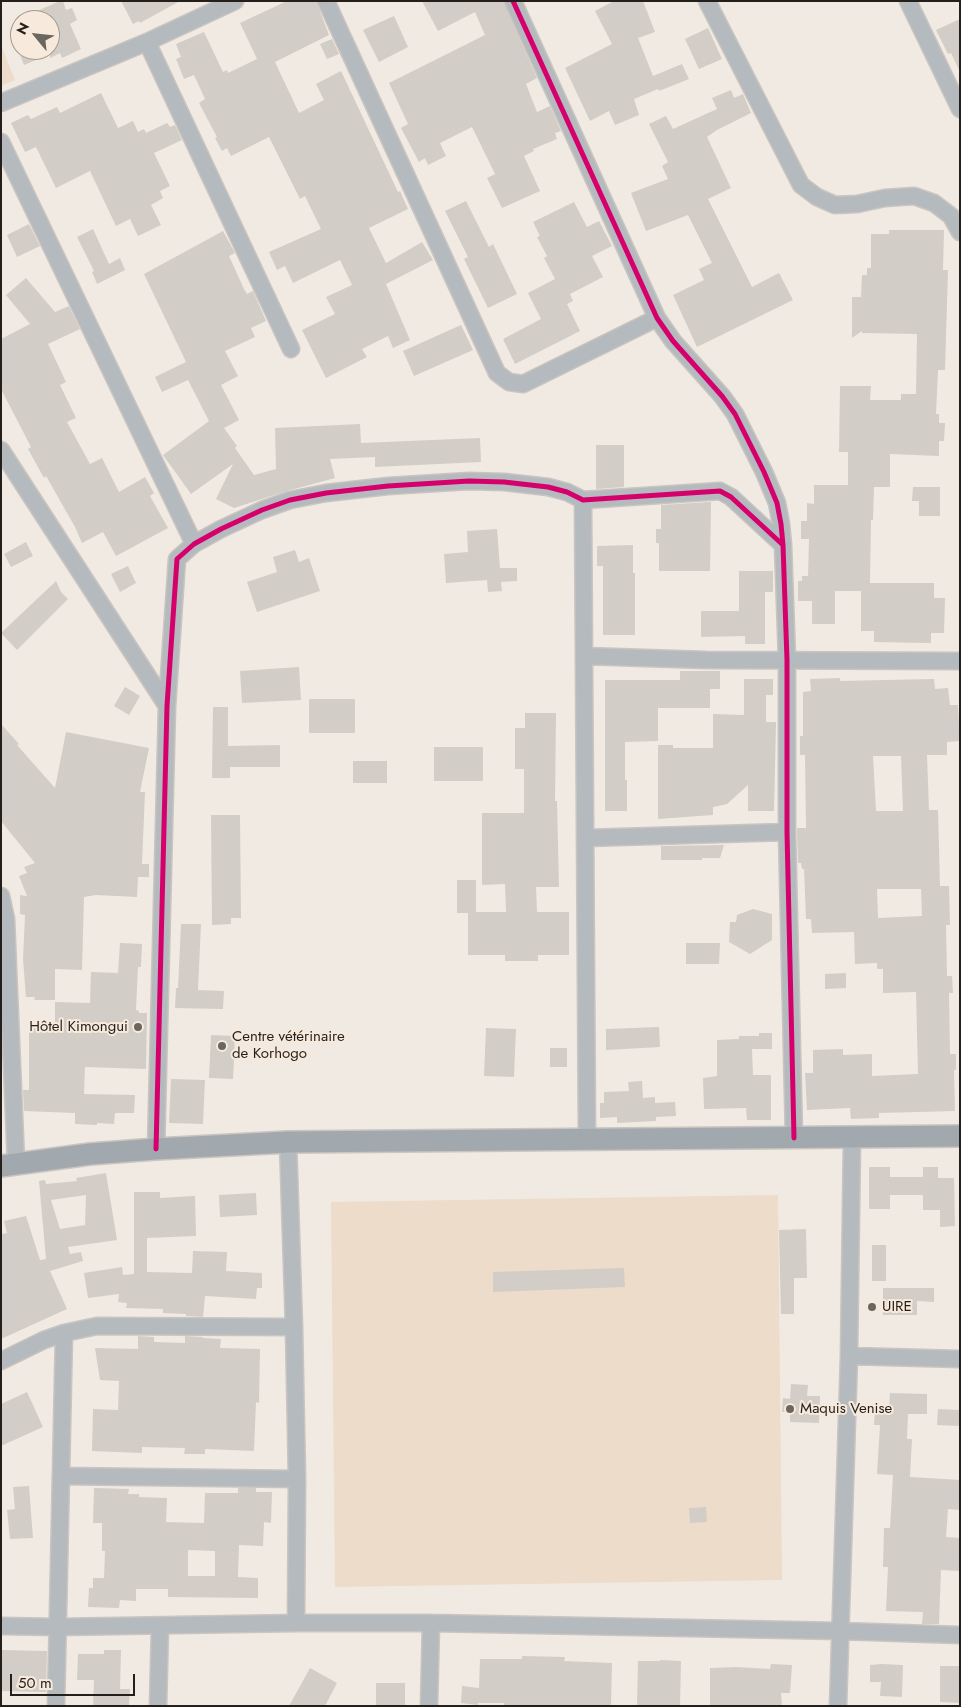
<!DOCTYPE html>
<html>
<head>
<meta charset="utf-8">
<style>
  body { margin:0 }
  #map { position:relative; width:961px; height:1707px; overflow:hidden; background:#f1eae2; font-family:Jost,sans-serif }
  canvas { display:block }
  .frame { position:absolute; inset:0; border:2px solid #241f1a; pointer-events:none }
  .north { position:absolute; left:10px; top:10px; width:50px; height:50px; box-sizing:border-box; background:#f7eadc; border:1px solid #a3998e; border-radius:50%; rotate:298deg; font-size:14px; font-weight:700; line-height:20px; text-align:center; color:#241f1a }
  .north::after { content:''; display:block; margin:auto; width:18px; height:22px; background:#6c6660; clip-path:polygon(50% 0,100% 100%,50% 72%,0 100%) }
  .scale { position:absolute; left:10px; top:1674px; width:125px; height:22px; box-sizing:border-box; border:2px solid #241f1a; border-top:0; padding-left:6px; font-size:15px; line-height:18px; white-space:nowrap; color:#241f1a; -webkit-text-stroke:4px #f7eadc; paint-order:stroke }
</style>
</head>
<body>
<div id="map">
<canvas width="961" height="1707"></canvas>
<div class="frame"></div>
<div class="north">N</div>
<div class="scale">50 m</div>
</div>
<script>
const c = document.querySelector('canvas').getContext('2d');
c.lineJoin = 'round';
function fill(path, color) { c.fillStyle = color; c.fill(path, 'evenodd'); }
const toPath = rows => new Path2D(rows.map(r => 'M' + r).join(''));
function strokePath(path, color, width, dash) { c.strokeStyle = color; c.lineWidth = width; c.lineCap = dash ? 'butt' : 'round'; c.setLineDash(dash || []); c.stroke(path); }
function label(font, color, halo, rows, align = 'center') {
  c.font = font + ' Jost,sans-serif'; c.lineWidth = 4; c.setLineDash([]); c.textBaseline = 'middle'; c.strokeStyle = halo; c.fillStyle = color; for (const [text, x, y, turn = 0] of rows) {
    c.save(); c.translate(x, y); c.rotate((+turn || 0) * Math.PI / 180); c.textAlign = isNaN(turn) ? turn : align; if (halo) c.strokeText(text, 0, 0); c.fillText(text, 0, 0); c.restore();
  }
}
fill(toPath([
  [1,45,15,80,1,86],
  [778,1195,782,1580,335,1587,331,1202]
]), '#ecdcc9');
fill(toPath([
  [60,1,63,1,66,10,72,8,77,20,70,24,81,49,62,58,60,53,50,58,50,54,24,65,18,50,50,50,50,20,16,20],
  [121,1,180,1,140,23,139,21,133,24],
  [287,1,316,1,329,35,275,62,299,113,324,100,316,84,341,71,398,192,400,191,408,209,369,228,386,263,422,242,433,260,386,284,410,340,393,348,388,336,362,349,367,357,326,378,302,330,335,314,326,297,352,285,340,260,293,283,285,266,277,270,269,252,321,229,305,196,300,199,269,137,231,156,227,148,222,151,215,138,217,137,199,103,205,99,194,75,184,79,176,59,181,57,176,44,204,32,223,72,227,70,228,73,257,59,240,23],
  [422,1,503,1,537,78,526,84,537,112,550,106,561,131,555,133,557,139,533,149,534,151,524,156,540,191,502,208,487,178,495,174,472,127,440,143,446,156,428,165,425,158,419,162,401,128,408,124,389,83,485,35,475,12,438,31],
  [614,1,643,1,655,32,638,38,653,76,682,64,689,79,659,91,658,89,634,99,639,115,615,125,609,111,590,121,565,68,612,44,595,11],
  [394,16,408,47,379,62,363,30],
  [960,19,960,72,951,53,948,54,936,30],
  [708,28,722,59,699,69,685,39],
  [332,39,339,54,327,59,320,44],
  [731,90,734,98,743,94,751,113,717,130,707,137,731,188,708,199,752,287,779,273,793,300,697,347,673,295,704,280,699,269,712,263,688,215,646,231,631,193,668,179,662,166,668,162,649,124,666,116,673,129,717,109,712,98],
  [101,93,118,128,133,121,138,132,144,129,146,133,167,123,170,127,175,125,182,140,154,153,170,186,160,191,163,198,151,205,161,225,138,236,130,219,116,226,90,171,56,188,36,147,25,152,11,123,28,115,31,119,57,107,60,113],
  [466,201,489,247,493,244,517,294,488,308,464,259,468,257,445,211],
  [574,202,587,227,599,221,612,246,592,256,603,277,570,294,573,301,567,304,580,331,515,364,503,339,541,319,528,293,555,279,544,258,547,256,537,237,540,236,533,222],
  [29,224,40,246,17,257,7,235],
  [93,229,109,264,120,258,125,270,97,284,92,272,94,271,77,237],
  [889,230,944,230,943,270,948,270,945,370,938,370,936,414,939,414,939,423,945,423,944,441,939,441,939,456,890,454,890,487,874,487,873,520,871,520,870,583,934,583,934,598,945,598,944,633,931,633,931,643,874,642,874,631,861,631,861,591,835,591,835,624,812,624,812,601,798,601,798,581,802,581,802,576,808,576,809,539,801,539,801,521,807,521,807,503,814,504,814,485,848,485,848,452,839,452,840,386,871,386,870,400,901,400,901,394,916,394,917,334,862,333,862,331,852,338,852,297,861,297,862,275,867,275,867,268,871,268,871,234,889,234],
  [223,231,235,253,229,256,244,289,247,294,253,291,266,321,251,328,255,337,225,351,238,376,221,385,239,420,224,428,237,446,235,448,254,475,276,469,275,428,360,424,361,443,480,438,481,462,375,467,375,457,330,459,335,478,287,491,234,508,216,499,233,464,191,494,163,455,209,421,188,380,162,392,155,377,186,362,144,274],
  [26,278,55,312,69,306,80,329,48,344,66,382,60,385,76,418,67,422,90,464,102,458,119,492,145,477,154,493,150,496,168,528,116,556,103,532,82,543,75,527,46,476,44,478,28,449,31,447,1,389,1,339,30,324,6,295],
  [461,325,473,350,414,376,403,351],
  [596,445,624,445,624,487,596,489],
  [913,487,940,487,940,516,919,516,919,501,912,501],
  [711,502,710,571,659,571,659,543,656,543,656,529,661,529,661,505],
  [497,529,500,568,517,568,517,581,501,582,502,591,488,592,487,580,446,583,444,554,468,552,467,531],
  [26,542,33,556,11,567,4,554],
  [633,545,633,573,635,573,635,635,603,635,603,566,597,566,597,546],
  [295,550,299,562,309,558,320,591,257,612,247,582,277,572,273,557],
  [128,566,136,583,120,592,111,574],
  [739,571,773,571,773,592,765,592,765,644,745,644,745,636,701,637,701,611,739,611],
  [56,581,61,592,68,599,17,650,1,633],
  [299,667,301,700,242,703,240,671],
  [680,671,720,671,720,689,710,689,710,708,658,708,658,741,625,742,625,780,627,780,627,811,605,811,605,680,680,680],
  [840,678,840,681,934,679,935,689,948,688,950,705,958,705,960,741,947,742,947,755,927,755,929,810,938,810,940,886,949,886,950,925,946,925,947,976,952,976,953,993,949,993,950,1054,956,1054,956,1070,954,1070,955,1111,879,1113,879,1118,851,1119,850,1108,807,1110,805,1073,813,1073,813,1050,843,1049,843,1055,872,1054,872,1076,918,1074,916,992,883,993,883,969,877,969,877,963,855,964,854,932,812,933,811,919,806,919,804,869,802,869,801,863,798,863,797,832,797,828,806,828,805,755,800,755,800,736,803,736,803,692,811,691,810,679],
  [873,756,901,756,903,811,876,811],
  [877,889,921,889,922,916,878,918],
  [744,679,773,679,773,695,766,695,766,722,776,722,774,811,748,811,748,785,727,804,713,807,713,815,658,819,658,745,673,745,673,748,713,748,713,714,744,715],
  [125,687,140,696,129,715,114,706],
  [309,699,355,699,355,733,309,733],
  [213,707,228,707,228,746,280,745,280,767,230,767,230,778,212,778],
  [525,713,556,713,555,801,557,801,559,887,536,887,537,912,569,912,569,955,538,955,538,961,505,961,505,955,468,955,468,913,457,913,457,880,476,880,476,912,506,912,505,884,482,885,482,813,524,813,524,769,515,769,515,728,525,728],
  [1,724,19,744,17,745,55,788,66,732,149,748,140,792,145,792,142,864,149,864,149,877,138,877,137,897,96,895,84,897,82,970,55,969,55,1000,34,1000,35,997,26,997,23,959,25,915,20,914,20,895,27,896,19,876,27,873,24,867,35,863,1,821],
  [434,747,483,747,483,781,434,781],
  [353,761,387,761,387,783,353,783],
  [211,815,240,815,241,918,231,918,231,924,212,925],
  [724,845,720,858,702,858,702,860,661,860,661,846],
  [753,909,772,914,772,940,750,954,729,942,730,922,736,922,737,915],
  [181,924,201,924,198,990,224,991,223,1009,175,1008,176,988,178,988],
  [120,943,142,944,141,967,138,967,136,1010,139,1011,139,1013,147,1013,146,1069,85,1067,84,1094,135,1095,134,1113,115,1113,114,1124,97,1123,97,1125,75,1124,75,1113,24,1111,23,1090,29,1090,29,1026,55,1024,55,1002,90,1003,91,972,118,973],
  [686,943,720,943,719,964,686,964],
  [846,973,846,988,825,989,825,974],
  [659,1027,660,1047,606,1050,606,1029],
  [486,1028,516,1029,514,1077,484,1076],
  [759,1033,772,1033,772,1049,752,1049,753,1075,771,1075,771,1120,747,1120,746,1108,704,1109,703,1078,717,1076,717,1040,739,1039,739,1036,759,1036],
  [211,1035,235,1036,233,1079,209,1078],
  [550,1048,567,1048,567,1067,550,1067],
  [171,1079,205,1080,203,1124,169,1123],
  [642,1081,643,1098,655,1097,655,1103,675,1102,676,1116,656,1117,656,1121,617,1123,617,1117,600,1118,600,1103,604,1103,604,1092,629,1091,628,1082],
  [869,1167,890,1167,890,1177,923,1177,923,1167,938,1167,938,1178,954,1178,955,1226,940,1227,940,1210,923,1210,923,1195,890,1195,890,1209,869,1209],
  [106,1173,117,1240,68,1247,70,1254,81,1252,83,1261,50,1271,67,1309,1,1339,1,1234,7,1233,4,1221,26,1216,40,1260,46,1259,39,1181,45,1180,46,1184,77,1181,76,1178],
  [86,1195,85,1225,60,1229,51,1200],
  [134,1192,160,1192,160,1198,195,1196,196,1236,147,1238,147,1272,192,1273,193,1251,227,1252,226,1271,262,1273,262,1288,257,1288,256,1299,205,1296,203,1317,186,1316,186,1314,163,1313,163,1309,126,1308,127,1303,118,1302,119,1294,88,1298,84,1273,122,1267,123,1275,134,1274],
  [256,1193,257,1215,220,1217,219,1195],
  [806,1229,807,1278,794,1278,794,1314,781,1314,779,1230],
  [872,1245,886,1245,886,1281,872,1281],
  [624,1268,625,1287,493,1292,493,1272],
  [883,1288,934,1288,934,1302,917,1301,917,1315,883,1315],
  [138,1336,154,1337,154,1342,185,1343,185,1336,202,1337,203,1338,221,1339,220,1348,260,1349,259,1403,256,1402,254,1451,205,1449,205,1454,184,1454,185,1448,142,1447,142,1453,92,1451,93,1409,118,1410,119,1381,100,1380,95,1348,138,1349],
  [791,1384,808,1385,807,1396,820,1396,819,1423,790,1422,790,1412,782,1412,783,1398,790,1399],
  [27,1392,43,1427,1,1446,1,1404],
  [890,1393,927,1394,927,1414,908,1414,907,1439,912,1439,910,1477,960,1480,960,1510,948,1509,946,1537,960,1538,960,1571,941,1570,939,1624,922,1624,923,1612,886,1611,888,1567,883,1567,884,1528,890,1528,893,1475,877,1474,880,1425,874,1425,875,1409,889,1409],
  [938,1409,960,1410,960,1426,937,1425],
  [29,1486,33,1538,10,1539,7,1510,15,1509,13,1487],
  [94,1488,129,1489,128,1494,139,1494,139,1497,167,1498,166,1522,204,1523,205,1493,238,1493,238,1488,256,1488,256,1492,272,1492,271,1523,264,1522,263,1546,239,1545,238,1577,258,1578,258,1598,168,1597,168,1589,136,1589,136,1601,120,1600,119,1608,88,1607,89,1588,93,1588,93,1578,104,1578,105,1551,102,1551,102,1523,93,1523],
  [188,1550,215,1551,215,1576,188,1576],
  [706,1507,707,1522,690,1523,689,1508],
  [1,1650,47,1651,46,1692,1,1691],
  [104,1650,121,1650,120,1689,130,1689,129,1706,93,1706,94,1680,77,1680,78,1654,104,1654],
  [522,1656,565,1657,564,1661,612,1663,611,1706,504,1706,504,1703,478,1703,478,1705,461,1703,462,1686,479,1688,480,1659,522,1659],
  [660,1660,681,1661,680,1706,637,1706,638,1661,660,1661],
  [771,1664,792,1665,790,1693,781,1693,782,1706,710,1705,710,1668,736,1667,770,1669],
  [881,1664,903,1665,902,1697,880,1696,881,1682,870,1682,870,1665],
  [940,1666,960,1666,960,1703,940,1702],
  [310,1668,337,1683,325,1706,289,1706],
  [376,1683,405,1683,405,1706,376,1706]
]), '#d3cdc7');
const minor = toPath([
  [326,1,497,373,509,382,523,384,657,318],
  [513,1,657,318,673,341,722,396,735,414,764,472,777,503,781,524,783,545,787,660,787,832,794,1138],
  [707,1,801,185,817,197,835,205,857,204,885,198,914,196,934,203,951,216,960,232],
  [908,1,960,109],
  [147,42,291,349],
  [1,103,147,42,235,1],
  [1,142,194,544],
  [1,450,167,706],
  [583,500,587,1139],
  [584,656,706,660,960,661],
  [586,838,787,832],
  [1,896,6,919,16,1163],
  [288,1142,294,1327,297,1479,296,1623],
  [156,1149,167,706,177,559,194,544,221,529,262,510,290,500,326,493,388,486,469,481,504,482,548,487,567,492,583,500,720,491,731,497,783,545],
  [849,1356,960,1359],
  [1,1361,44,1340,64,1333,97,1326,294,1327],
  [61,1476,297,1479],
  [1,1626,58,1627,296,1623,431,1623,840,1631,960,1635],
  [56,1706,64,1333],
  [158,1706,160,1627],
  [429,1706,431,1623],
  [838,1706,849,1356,852,1138]
]);
const major = toPath([
  [1,1166,90,1154,156,1149,288,1142,960,1136]
]);
strokePath(minor, '#cac5c0', 19);
strokePath(major, '#cac5c0', 24);
strokePath(minor, '#b5babe', 16);
strokePath(major, '#a2a9ae', 21);
strokePath(toPath([
  [513,1,657,318,673,341,722,396,735,414,764,472,777,503,781,524,783,545,787,660,787,832,794,1138],
  [156,1149,167,706,177,559,194,544,221,529,262,510,290,500,326,493,388,486,469,481,504,482,548,487,567,492,583,500,720,491,731,497,783,545]
]), '#d6006c', 5);
for (const [x, y, r, color] of [
  [138,1027,5,"#6c6660"],
  [222,1046,5,"#6c6660"],
  [872,1307,5,"#6c6660"],
  [790,1409,5,"#6c6660"]
]) { const dot = new Path2D(); dot.arc(x, y, r, 0, 2 * Math.PI); c.fillStyle = color; c.fill(dot); strokePath(dot, '#f7eadc', 2); }
label('15px', '#241f1a', '#f7eadc', [
  ["Hôtel Kimongui",128,1027,"right"],
  ["Centre vétérinaire",232,1037],
  ["de Korhogo",232,1054],
  ["UIRE",882,1307],
  ["Maquis Venise",800,1409]
], 'left');
</script>
</body>
</html>
